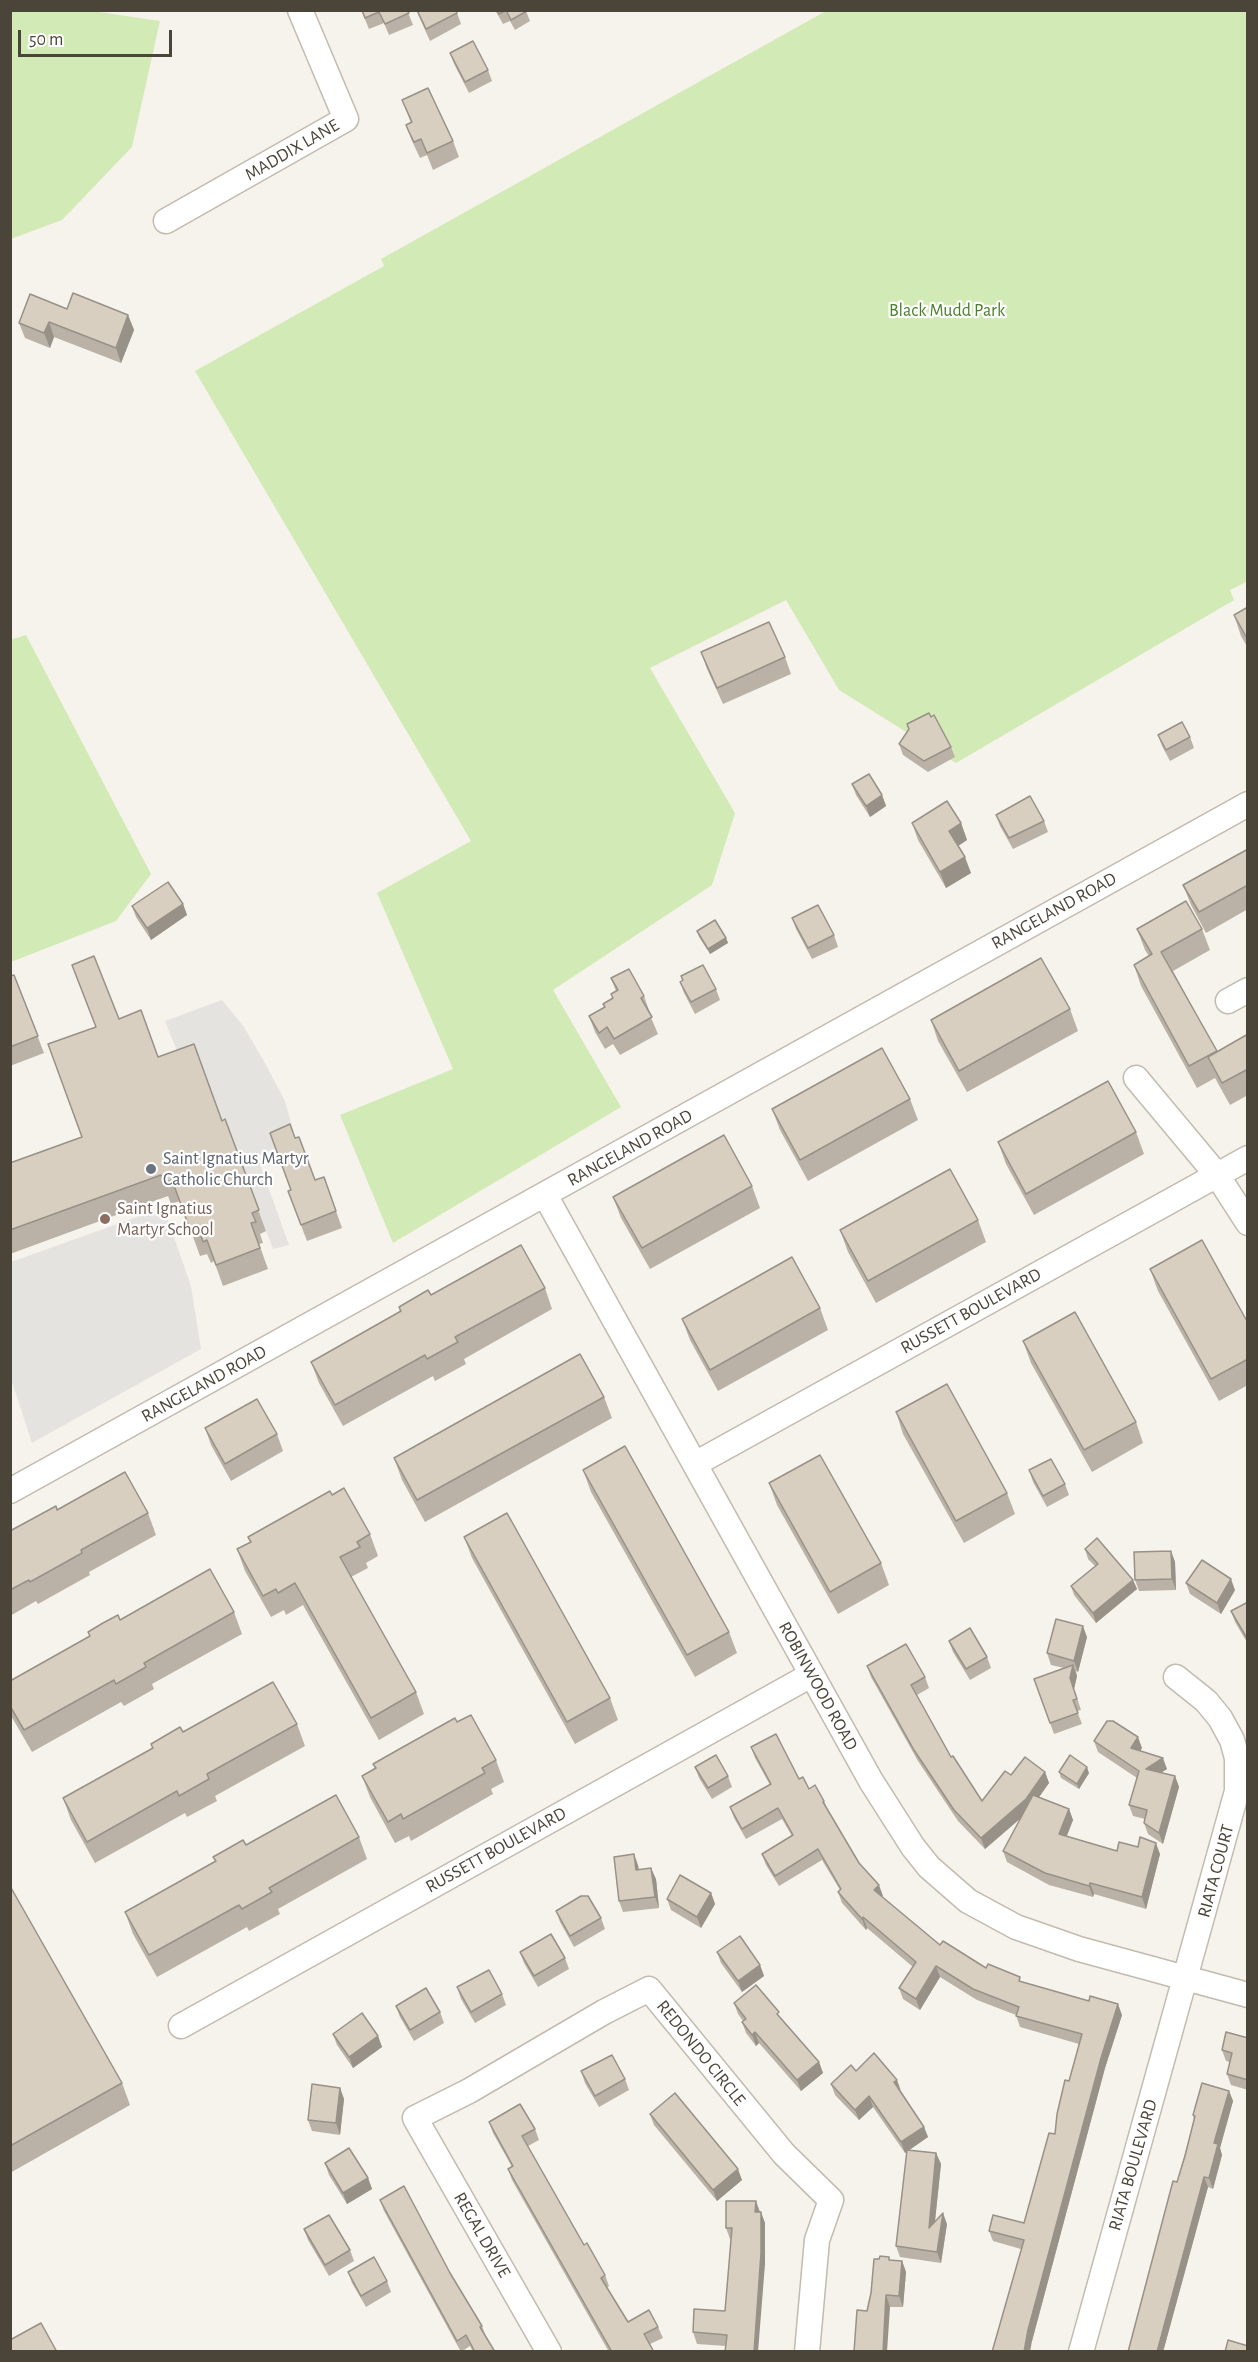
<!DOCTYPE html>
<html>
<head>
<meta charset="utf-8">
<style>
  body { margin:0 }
  #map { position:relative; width:1258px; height:2362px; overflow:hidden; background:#f6f3ec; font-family:"Alegreya Sans",sans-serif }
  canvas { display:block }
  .frame { position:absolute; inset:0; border:12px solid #4b4439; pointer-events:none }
  .scale { position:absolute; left:18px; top:30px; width:154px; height:27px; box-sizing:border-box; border:3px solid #4b4439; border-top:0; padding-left:8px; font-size:18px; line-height:21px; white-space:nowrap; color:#4b4439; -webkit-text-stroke:4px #fff; paint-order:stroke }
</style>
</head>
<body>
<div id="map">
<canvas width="1258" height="2362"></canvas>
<div class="frame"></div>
<div class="scale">50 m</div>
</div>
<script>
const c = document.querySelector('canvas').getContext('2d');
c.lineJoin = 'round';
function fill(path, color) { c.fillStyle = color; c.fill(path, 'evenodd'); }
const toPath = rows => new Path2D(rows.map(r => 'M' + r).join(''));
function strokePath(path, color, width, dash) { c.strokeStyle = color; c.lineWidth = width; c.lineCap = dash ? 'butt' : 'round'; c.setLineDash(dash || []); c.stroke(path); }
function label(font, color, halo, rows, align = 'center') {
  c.font = font + ' "Alegreya Sans",sans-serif'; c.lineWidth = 4.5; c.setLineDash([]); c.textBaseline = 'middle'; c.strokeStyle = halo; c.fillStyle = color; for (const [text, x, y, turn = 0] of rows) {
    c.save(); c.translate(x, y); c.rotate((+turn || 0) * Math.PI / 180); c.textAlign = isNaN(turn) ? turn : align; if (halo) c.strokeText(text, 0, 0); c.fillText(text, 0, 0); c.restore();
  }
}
fill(toPath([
  [86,10,160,21,132,147,62,220,11,239,11,11],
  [826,11,1247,11,1248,581,1230,590,1234,600,956,763,839,690,786,600,650,668,735,813,712,885,553,990,621,1107,393,1243,340,1115,453,1069,377,893,471,841,195,371,384,266,381,259],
  [26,635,151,874,116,921,11,962,10,640]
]), '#d2eab5');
fill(toPath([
  [222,1000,244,1027,265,1063,285,1101,296,1141,257,1156,289,1245,273,1249,233,1141,185,1071,165,1021],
  [148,1213,166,1214,191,1286,201,1349,32,1443,11,1379,11,1262]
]), '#e5e3e0');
const minor = toPath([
  [166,221,346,119,300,10],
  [1228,1001,1248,990],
  [1136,1078,1217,1175,1248,1223],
  [545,1195,871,1781,913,1847,929,1867,968,1901,1016,1927,1079,1949,1248,1995],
  [695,1464,1248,1158],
  [10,1491,1248,804],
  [181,2026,811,1675],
  [549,2352,415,2118,469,2091,604,2012,649,1989,784,2154,831,2200,817,2240,807,2352],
  [1081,2352,1237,1791,1237,1758,1232,1740,1220,1718,1206,1701,1176,1677]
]);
strokePath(minor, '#c2bbae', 27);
strokePath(minor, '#fff', 24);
fill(toPath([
  [361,10,407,10,413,25,389,35,384,23,369,29],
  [416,10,456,10,461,24,430,41],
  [495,10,527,10,526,11,530,21,515,30,510,21,503,24],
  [450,53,488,70,492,81,469,93,454,64],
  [402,100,453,141,459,157,433,170,427,155,420,158,412,141,406,125,411,123],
  [67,309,128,315,134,330,121,363,54,337,50,348,25,338,19,323],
  [1248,607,1248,648,1241,636,1234,615],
  [701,652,785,657,791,674,723,704,707,669],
  [907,724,951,747,955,757,928,772,903,755,899,744,909,729],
  [1158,735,1190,737,1194,748,1170,761,1162,746],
  [852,784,882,795,886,806,870,817,856,795],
  [996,815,1044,821,1048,832,1013,849,1000,826],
  [912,823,961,823,967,840,958,846,971,873,946,888,918,840],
  [1248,849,1248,909,1206,933,1191,905,1183,885],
  [183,904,187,915,151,940,136,917,132,906],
  [792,918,834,935,838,947,812,959,796,929],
  [1137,929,1202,929,1210,950,1173,971,1217,1052,1248,1034,1248,1095,1230,1105,1215,1078,1197,1088,1141,986,1134,965,1149,956,1145,950],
  [697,931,726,938,728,943,710,954,699,937],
  [14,975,44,1053,10,1066,10,976],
  [681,976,716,989,720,1000,695,1014,684,993,680,982,682,981],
  [611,978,644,996,650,1013,649,1013,658,1034,620,1055,613,1044,605,1049,595,1032,589,1016,605,1007,603,1004,613,998,611,994,616,991],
  [1070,1009,1078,1031,967,1092,938,1041,931,1020],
  [119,1019,158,1057,222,1121,225,1119,266,1231,260,1234,263,1243,259,1244,268,1269,223,1286,214,1261,211,1263,207,1254,200,1256,180,1201,171,1204,168,1196,10,1254,10,1163,82,1137],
  [910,1099,918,1120,808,1181,780,1130,772,1109],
  [1136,1132,1144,1154,1034,1215,1006,1164,998,1142],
  [295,1138,315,1180,324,1177,342,1228,307,1241,288,1191,291,1190],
  [752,1186,760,1208,650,1269,621,1218,613,1197],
  [978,1220,986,1242,876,1303,848,1252,840,1230],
  [1150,1269,1248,1323,1248,1385,1219,1401,1158,1291],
  [545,1288,552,1309,464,1359,466,1364,435,1381,433,1376,343,1426,319,1383,311,1362,400,1312,399,1307,431,1295],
  [820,1308,828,1330,718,1391,690,1340,682,1319],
  [1023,1341,1136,1422,1143,1443,1092,1472,1031,1363],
  [604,1397,612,1418,425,1522,402,1480,394,1458],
  [896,1412,1007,1493,1015,1514,964,1543,903,1434],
  [205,1428,277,1434,283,1451,231,1481,211,1445],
  [583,1470,729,1632,737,1653,695,1677,591,1492],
  [1029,1470,1065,1484,1069,1495,1047,1507,1033,1482],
  [769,1483,881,1563,889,1585,838,1614,777,1505],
  [332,1495,370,1534,378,1556,366,1563,368,1568,351,1577,416,1692,424,1714,379,1740,303,1605,286,1615,284,1610,271,1617,245,1571,237,1549,250,1542,248,1537],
  [57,1510,148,1513,156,1535,89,1572,90,1575,38,1604,36,1601,10,1616,10,1531],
  [464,1537,610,1698,618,1720,575,1744,472,1558],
  [1085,1549,1133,1580,1137,1589,1096,1623,1074,1595,1071,1586,1095,1566,1088,1559],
  [1171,1551,1175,1562,1176,1590,1139,1591,1135,1580],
  [1186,1583,1235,1590,1221,1614,1190,1594],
  [1248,1602,1248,1644,1235,1622,1231,1611],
  [234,1612,242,1634,152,1684,154,1689,124,1706,121,1702,32,1752,10,1714,10,1681,90,1637,88,1632,120,1620],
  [1087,1637,1078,1672,1076,1671,1077,1676,1074,1689,1081,1710,1077,1711,1082,1724,1054,1734,1034,1679,1064,1668,1051,1665,1047,1653],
  [949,1641,987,1657,991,1668,970,1680,953,1652],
  [867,1666,925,1677,929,1688,917,1695,951,1757,982,1801,1011,1775,1045,1772,1049,1783,1039,1797,1069,1809,1073,1820,1067,1836,1117,1851,1160,1854,1146,1909,1094,1894,1093,1897,1049,1885,1007,1862,1003,1851,1021,1818,985,1849,958,1821,918,1761,871,1677],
  [457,1722,496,1760,504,1782,491,1789,493,1794,411,1841,409,1836,395,1843,370,1797,362,1776,375,1769,373,1764],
  [297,1724,305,1746,215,1796,217,1801,187,1817,185,1813,95,1863,71,1820,63,1798,152,1749,151,1744,183,1732],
  [1094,1741,1142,1748,1140,1751,1167,1769,1161,1773,1175,1776,1179,1787,1163,1844,1148,1834,1144,1823,1145,1819,1133,1816,1129,1805,1137,1778,1098,1752],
  [751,1747,799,1779,824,1801,828,1811,859,1863,882,1897,940,1945,986,1968,1022,1982,1122,2015,1105,2068,1032,2341,1021,2249,993,2241,989,2231,1024,2223,1055,2134,1079,2044,1020,2027,1016,2015,977,2000,940,1977,920,2010,903,1999,899,1988,913,1967,867,1928,866,1930,842,1903,838,1892,840,1890,822,1860,779,1886,766,1865,762,1854,792,1836,782,1819,746,1839,734,1818,730,1807,770,1785,755,1758],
  [695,1767,728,1776,732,1787,712,1799,699,1778],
  [1059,1772,1089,1773,1079,1789,1061,1778],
  [359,1837,367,1859,278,1909,280,1914,249,1931,247,1927,157,1977,133,1934,125,1912,215,1861,213,1857,246,1845],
  [638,1865,639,1870,656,1879,659,1908,623,1912,619,1901],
  [10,1886,122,2083,130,2105,10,2173],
  [711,1893,715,1904,701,1928,671,1910,667,1899],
  [556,1911,601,1918,605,1929,574,1947,560,1922],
  [520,1952,565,1958,569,1969,538,1987,524,1963],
  [717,1952,760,1965,764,1976,742,1992,721,1963],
  [457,1987,502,1994,506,2005,475,2023,461,1999],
  [734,2003,781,2018,819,2062,823,2073,801,2091,759,2043,756,2046,746,2033,742,2022,743,2021,738,2014],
  [396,2006,440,2012,444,2023,414,2041,400,2017],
  [333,2034,378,2036,382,2047,353,2068,337,2045],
  [1248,2038,1248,2090,1231,2085,1227,2074,1230,2062,1226,2061,1222,2050],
  [581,2071,625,2079,629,2090,599,2107,585,2083],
  [856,2071,901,2091,924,2127,928,2137,909,2150,936,2153,941,2164,935,2222,947,2224,941,2263,900,2257,896,2246,907,2151,905,2153,873,2107,859,2120,835,2095,831,2084],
  [340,2088,344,2099,340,2135,312,2131,308,2120],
  [1229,2091,1233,2101,1220,2148,1222,2155,1213,2189,1208,2187,1163,2352,1128,2352,1177,2182,1194,2120,1193,2115],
  [650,2114,742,2180,717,2201,654,2125],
  [489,2122,535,2129,539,2140,528,2146,584,2245,605,2275,609,2286,607,2288,628,2322,658,2327,663,2338,650,2344,654,2352,609,2352,512,2180,508,2169,512,2167,493,2133],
  [325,2163,368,2178,372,2189,347,2204,329,2175],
  [380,2200,450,2273,482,2326,486,2337,495,2352,473,2352,470,2346,461,2352,384,2211],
  [760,2212,765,2223,765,2264,726,2346,697,2344,693,2332,725,2311,731,2239,730,2239,726,2228],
  [304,2229,350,2250,354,2261,329,2276,308,2240],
  [889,2257,890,2260,902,2261,906,2272,903,2307,890,2307,867,2311,879,2259],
  [348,2272,387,2281,391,2292,366,2307,352,2283]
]), '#bab2a6');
fill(toPath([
  [128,315,134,330,121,363,116,348],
  [49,322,54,337,50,348,44,333],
  [882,795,886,806,870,817,866,806],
  [961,823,967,840,955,848,949,831],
  [965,857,971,873,946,888,940,872],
  [183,904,187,915,151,940,147,928],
  [726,938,728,943,710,954,708,949],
  [1171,1551,1175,1562,1176,1590,1172,1579],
  [1231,1579,1235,1590,1221,1614,1217,1603],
  [1133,1580,1137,1589,1096,1623,1093,1613],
  [1083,1626,1087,1637,1078,1672,1074,1661],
  [1073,1665,1077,1676,1074,1689,1070,1678],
  [1138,1737,1142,1748,1135,1759,1131,1748],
  [1163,1758,1167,1769,1150,1779,1146,1769],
  [1087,1767,1089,1773,1079,1789,1077,1784],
  [1045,1772,1049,1783,1030,1810,985,1849,981,1838],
  [1175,1776,1179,1787,1163,1844,1159,1833],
  [1069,1809,1073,1820,1063,1845,1059,1834],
  [1156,1843,1160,1854,1146,1909,1142,1897],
  [634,1854,638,1865,640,1881,636,1870],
  [651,1868,656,1879,659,1908,655,1897],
  [1090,1883,1094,1894,1093,1897,1089,1886],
  [879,1885,883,1896,878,1901,874,1890],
  [711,1893,715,1904,701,1928,697,1917],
  [863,1917,867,1928,866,1930,862,1919],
  [760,1965,764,1976,742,1992,738,1981],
  [936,1966,940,1977,920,2010,916,1999],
  [1118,2004,1122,2015,1105,2068,1032,2341,1030,2352,1024,2352,1028,2330,1101,2058],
  [755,2032,759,2043,756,2046,752,2035],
  [378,2036,382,2047,353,2068,349,2057],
  [819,2062,823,2073,801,2091,797,2080],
  [897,2080,901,2091,894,2082],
  [340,2088,344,2099,340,2135,336,2123],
  [1229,2091,1233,2101,1220,2148,1222,2155,1213,2189,1209,2178,1214,2143],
  [869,2096,873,2107,859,2120,855,2110],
  [924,2127,928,2137,905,2153,901,2142],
  [936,2153,941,2164,933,2239,929,2228],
  [738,2169,742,2180,717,2201,713,2190],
  [1204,2177,1208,2187,1163,2352,1157,2352],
  [368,2178,372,2189,347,2204,343,2193],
  [756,2201,760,2212,755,2212],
  [761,2212,765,2223,765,2264,758,2352,754,2352],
  [943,2213,947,2224,941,2263,937,2252],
  [902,2261,906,2272,903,2307,899,2296],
  [886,2295,890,2307,887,2352,883,2352]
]), '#979187');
const building = toPath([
  [362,10,407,10,409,13,385,24,379,12,365,18,362,10],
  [417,10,456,10,457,13,426,29,417,10],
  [497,10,506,10,499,14,497,10],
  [506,10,526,10,527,11,511,20,506,10],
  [473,41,488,70,465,82,450,53,473,41],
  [428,88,453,141,427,153,421,139,414,142,409,132,406,125,412,122,402,100,428,88],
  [73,293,128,315,116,348,49,322,44,333,19,323,30,294,67,309,73,293],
  [1248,607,1248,640,1234,615,1248,607],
  [769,622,785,657,717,688,701,652,769,622],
  [929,713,931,717,934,715,951,747,924,761,899,744,909,729,907,724,929,713],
  [1182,722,1190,737,1166,750,1158,735,1182,722],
  [869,774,882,795,866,806,852,784,869,774],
  [1030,796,1044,821,1009,838,996,815,1030,796],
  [947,801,961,823,949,831,965,857,940,872,912,823,947,801],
  [1248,849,1248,885,1199,912,1183,885,1248,849],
  [168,882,183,904,147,928,132,906,168,882],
  [1186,901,1202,929,1161,952,1217,1051,1189,1066,1134,965,1152,954,1137,929,1186,901],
  [818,905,834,935,808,948,792,918,818,905],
  [715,920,726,938,708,949,697,931,715,920],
  [94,956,119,1019,141,1010,158,1057,194,1044,222,1121,225,1119,259,1210,252,1213,256,1222,251,1223,260,1248,216,1265,207,1240,203,1242,200,1233,192,1235,172,1180,164,1183,161,1175,10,1230,10,1163,82,1137,48,1044,96,1027,72,965,94,956],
  [1041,958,1070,1009,959,1071,931,1020,1041,958],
  [703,965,716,989,691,1002,680,982,683,980,681,976,703,965],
  [629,969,644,996,641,998,652,1017,614,1039,607,1027,599,1033,589,1016,605,1007,603,1004,613,998,611,994,618,990,611,978,629,969],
  [14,975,38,1036,10,1047,10,976,14,975],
  [1248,1034,1248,1069,1222,1083,1208,1057,1248,1034],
  [882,1048,910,1099,800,1160,772,1109,882,1048],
  [1108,1081,1136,1132,1026,1194,998,1142,1108,1081],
  [290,1124,295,1138,299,1137,315,1180,324,1177,336,1211,301,1225,288,1191,291,1190,270,1133,290,1124],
  [724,1135,752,1186,642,1248,613,1197,724,1135],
  [950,1169,978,1220,868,1281,840,1230,950,1169],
  [1202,1240,1248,1323,1248,1359,1211,1379,1150,1269,1202,1240],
  [521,1245,545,1288,455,1337,458,1342,427,1359,425,1355,335,1405,311,1362,401,1311,399,1307,428,1290,431,1295,521,1245],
  [792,1257,820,1308,710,1370,682,1319,792,1257],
  [1075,1312,1136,1422,1084,1450,1023,1341,1075,1312],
  [580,1354,604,1397,417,1500,394,1458,580,1354],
  [947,1384,1007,1493,956,1521,896,1412,947,1384],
  [257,1399,277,1434,225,1464,205,1428,257,1399],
  [625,1446,729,1632,687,1655,583,1470,625,1446],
  [820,1455,881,1563,830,1592,769,1483,820,1455],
  [1051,1459,1065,1484,1043,1496,1029,1470,1051,1459],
  [125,1472,148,1513,81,1550,82,1553,57,1567,30,1582,29,1580,10,1590,10,1531,56,1506,57,1510,125,1472],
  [344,1488,370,1534,357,1542,360,1547,340,1557,416,1692,371,1718,295,1583,278,1593,276,1589,263,1596,237,1549,251,1542,248,1537,330,1491,332,1495,344,1488],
  [507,1513,610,1698,567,1722,464,1537,507,1513],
  [1097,1538,1133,1580,1093,1613,1071,1586,1098,1564,1085,1549,1097,1538],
  [1171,1551,1172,1579,1135,1580,1134,1552,1171,1551],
  [1202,1560,1231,1579,1217,1603,1186,1583,1202,1560],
  [210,1569,234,1612,144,1663,146,1667,116,1684,114,1680,24,1730,10,1706,10,1681,90,1636,88,1632,103,1623,118,1615,120,1620,210,1569],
  [1248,1602,1248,1640,1231,1611,1248,1602],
  [1056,1619,1083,1626,1074,1661,1047,1653,1056,1619],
  [970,1628,987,1657,966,1669,949,1641,970,1628],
  [906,1644,925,1677,911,1685,951,1757,953,1756,982,1801,1005,1771,1011,1775,1025,1757,1045,1772,1026,1799,981,1838,954,1810,914,1750,867,1666,906,1644],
  [1073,1665,1070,1678,1077,1699,1073,1700,1078,1713,1050,1723,1034,1679,1073,1665],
  [273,1682,297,1724,207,1774,209,1779,179,1796,177,1791,87,1842,63,1798,153,1748,151,1744,180,1727,183,1732,273,1682],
  [471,1715,496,1760,482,1768,485,1773,403,1819,401,1814,388,1822,362,1776,376,1768,373,1764,403,1747,455,1718,457,1722,471,1715],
  [1107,1721,1113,1721,1138,1737,1131,1748,1163,1758,1146,1769,1175,1776,1159,1833,1144,1823,1147,1810,1129,1805,1139,1771,1094,1741,1107,1721],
  [776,1734,799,1779,803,1777,809,1789,815,1785,824,1801,823,1802,859,1863,879,1885,874,1890,940,1945,943,1941,986,1968,988,1964,1020,1977,1019,1981,1089,2001,1090,1996,1118,2004,1101,2058,1028,2330,1024,2352,992,2352,1024,2240,989,2231,993,2215,1024,2223,1049,2133,1055,2134,1057,2114,1065,2080,1069,2081,1082,2034,1016,2016,1019,2007,973,1989,936,1966,916,1999,899,1988,916,1962,863,1917,862,1919,838,1892,841,1889,818,1849,775,1876,762,1854,793,1835,778,1808,742,1829,730,1807,771,1784,751,1747,776,1734],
  [716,1755,728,1776,708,1788,695,1767,716,1755],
  [1070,1755,1087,1767,1077,1784,1059,1772,1070,1755],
  [336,1795,359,1837,269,1888,272,1892,242,1909,239,1905,149,1955,125,1912,216,1861,213,1857,229,1848,243,1840,246,1845,336,1795],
  [1033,1795,1069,1809,1059,1834,1117,1851,1119,1842,1138,1847,1140,1837,1156,1843,1142,1897,1090,1883,1089,1886,1045,1873,1003,1851,1033,1795],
  [634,1854,636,1870,651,1868,655,1897,619,1901,614,1857,634,1854],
  [680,1875,711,1893,697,1917,667,1899,680,1875],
  [10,1886,122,2083,10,2146,10,1886],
  [581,1896,588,1896,601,1918,570,1936,556,1911,581,1896],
  [551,1934,565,1958,534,1976,520,1952,551,1934],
  [740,1936,760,1965,738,1981,717,1952,740,1936],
  [489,1970,502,1994,471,2012,457,1987,489,1970],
  [756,1985,779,2012,777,2014,819,2062,797,2080,755,2032,752,2035,742,2022,746,2019,734,2003,756,1985],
  [426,1988,440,2012,410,2030,396,2006,426,1988],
  [362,2013,378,2036,349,2057,333,2034,362,2013],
  [1226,2032,1248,2038,1248,2080,1227,2074,1232,2053,1222,2050,1226,2032],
  [874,2053,897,2080,894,2082,924,2127,901,2142,869,2096,855,2110,831,2084,851,2065,856,2071,874,2053],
  [612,2055,625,2079,595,2096,581,2071,612,2055],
  [1202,2083,1229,2091,1214,2143,1218,2144,1209,2178,1204,2177,1157,2352,1128,2352,1173,2181,1177,2182,1185,2156,1195,2116,1193,2115,1202,2083],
  [312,2084,340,2088,336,2123,308,2120,312,2084],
  [675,2093,738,2169,713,2190,650,2114,675,2093],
  [520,2104,535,2129,522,2136,584,2245,587,2243,605,2275,601,2278,628,2322,649,2310,658,2327,644,2334,654,2352,612,2352,508,2169,513,2166,489,2122,520,2104],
  [349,2148,368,2178,343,2193,325,2163,349,2148],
  [907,2150,936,2153,929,2228,943,2213,937,2252,896,2246,907,2150],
  [404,2186,450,2273,482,2326,480,2327,495,2352,475,2352,466,2335,457,2341,380,2200,404,2186],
  [726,2201,756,2201,755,2212,761,2212,761,2253,754,2352,725,2352,727,2335,693,2332,694,2309,725,2311,732,2228,726,2228,726,2201],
  [329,2215,350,2250,325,2265,304,2229,329,2215],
  [880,2256,889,2257,889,2260,902,2261,899,2296,886,2295,883,2352,854,2352,857,2310,867,2311,871,2293,874,2259,879,2259,880,2256],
  [374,2257,387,2281,361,2296,348,2272,374,2257],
  [41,2323,57,2352,10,2352,10,2340,41,2323],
  [1228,2340,1248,2346,1248,2352,1225,2352,1228,2340]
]);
fill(building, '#d8cfc1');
strokePath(building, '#979187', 1.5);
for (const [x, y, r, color] of [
  [151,1169,6,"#6b7280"],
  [105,1219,6,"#8d6e63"]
]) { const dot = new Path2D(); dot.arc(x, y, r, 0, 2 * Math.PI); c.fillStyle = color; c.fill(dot); strokePath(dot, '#fff', 2); }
label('18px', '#4b4439', '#fff', [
  ["MADDIX LANE",292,150,-30],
  ["RANGELAND ROAD",1054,911,-29],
  ["RANGELAND ROAD",630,1148,-29],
  ["RUSSETT BOULEVARD",971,1311,-29],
  ["RANGELAND ROAD",204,1384,-29],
  ["ROBINWOOD ROAD",818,1686,61],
  ["RUSSETT BOULEVARD",496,1850,-29],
  ["RIATA COURT",1216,1871,-75],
  ["REDONDO CIRCLE",701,2053,51],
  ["RIATA BOULEVARD",1133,2165,-74],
  ["REGAL DRIVE",482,2235,60]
]);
label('18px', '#4a7f2a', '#fff', [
  ["Black Mudd Park",947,311]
]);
label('18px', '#5b616d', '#fff', [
  ["Saint Ignatius Martyr",163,1159],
  ["Catholic Church",163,1180]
], 'left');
label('18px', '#785e54', '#fff', [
  ["Saint Ignatius",117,1209],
  ["Martyr School",117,1230]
], 'left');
</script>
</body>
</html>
